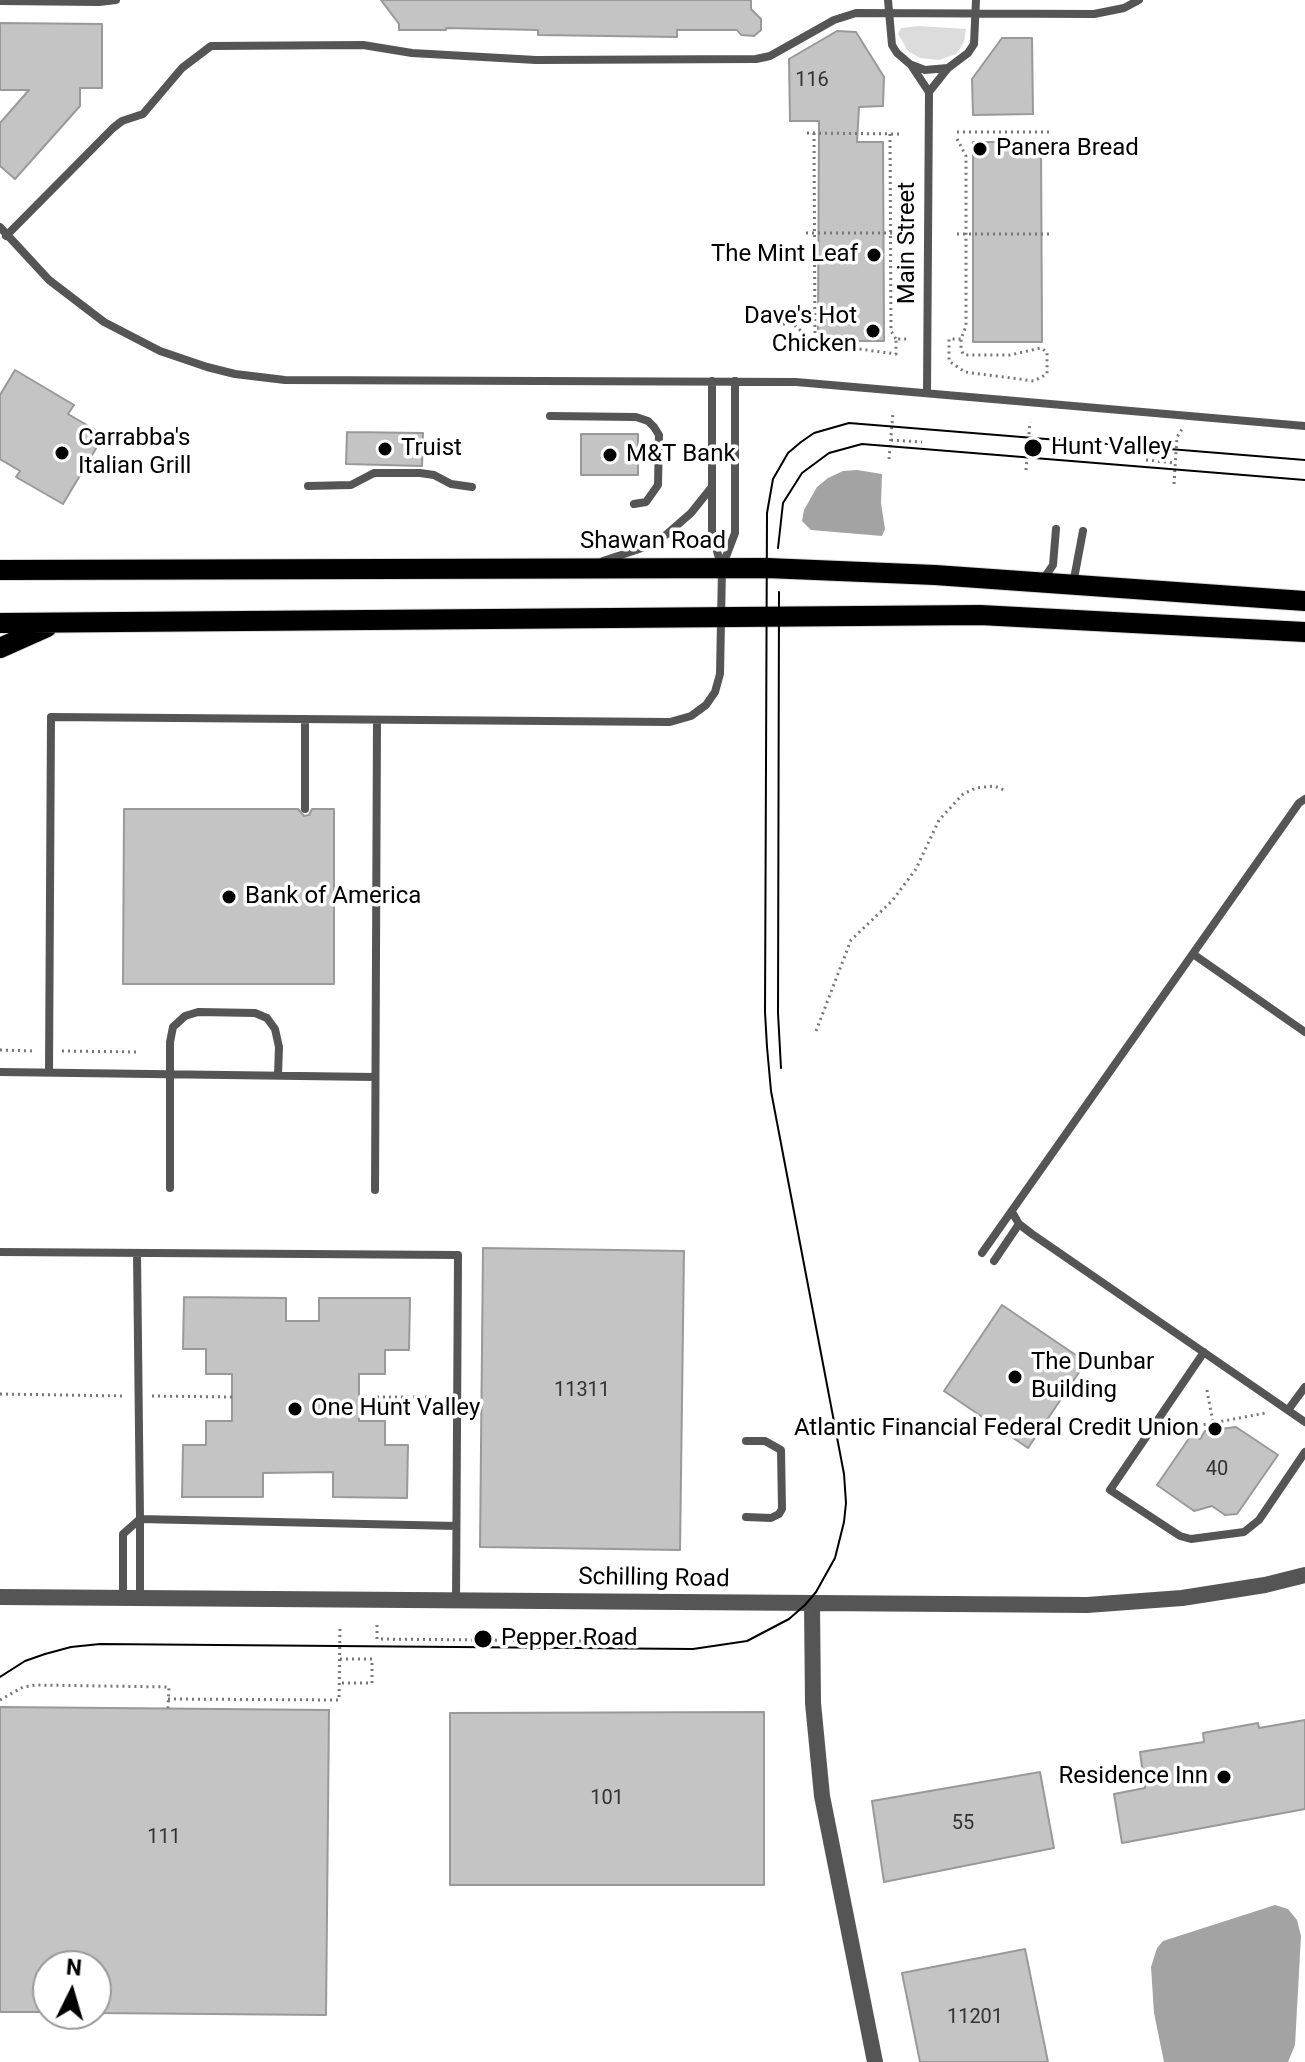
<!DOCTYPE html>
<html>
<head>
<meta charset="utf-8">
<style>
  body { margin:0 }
  #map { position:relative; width:1305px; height:2062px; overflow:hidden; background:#fff; font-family:Roboto,sans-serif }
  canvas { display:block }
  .north { position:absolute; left:32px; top:1950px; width:80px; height:80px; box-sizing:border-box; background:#fff; border:2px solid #999; border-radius:50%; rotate:5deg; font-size:22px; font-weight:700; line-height:32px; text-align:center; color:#000 }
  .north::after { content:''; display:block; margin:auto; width:28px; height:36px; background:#000; clip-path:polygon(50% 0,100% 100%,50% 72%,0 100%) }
</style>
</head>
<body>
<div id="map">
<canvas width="1305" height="2062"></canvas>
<div class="north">N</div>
</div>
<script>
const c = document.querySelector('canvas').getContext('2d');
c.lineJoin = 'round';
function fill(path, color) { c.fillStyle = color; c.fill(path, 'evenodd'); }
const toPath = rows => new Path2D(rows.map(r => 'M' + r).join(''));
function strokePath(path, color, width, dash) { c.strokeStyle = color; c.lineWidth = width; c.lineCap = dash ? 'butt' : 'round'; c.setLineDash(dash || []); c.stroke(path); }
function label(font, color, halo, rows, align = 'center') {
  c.font = font + ' Roboto,sans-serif'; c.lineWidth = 7; c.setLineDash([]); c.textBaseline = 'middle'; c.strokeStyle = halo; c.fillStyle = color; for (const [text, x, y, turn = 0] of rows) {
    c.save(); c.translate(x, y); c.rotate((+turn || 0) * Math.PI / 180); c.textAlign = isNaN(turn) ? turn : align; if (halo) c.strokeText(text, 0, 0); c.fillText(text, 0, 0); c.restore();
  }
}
fill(toPath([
  [919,26,966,29,964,42,956,54,939,60,920,58,908,51,898,34,901,28]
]), '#dcdcdc');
fill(toPath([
  [857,470,882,474,881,503,885,529,882,536,811,530,802,521,804,510,817,487,828,478,843,471],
  [1275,1905,1288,1909,1297,1920,1301,1936,1295,2045,1288,2062,1164,2062,1154,2013,1151,1967,1157,1948,1163,1941]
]), '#a3a3a3');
const building = toPath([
  [381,0,751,0,751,9,761,19,761,30,754,36,741,35,737,30,677,30,677,37,538,35,538,30,446,28,446,30,399,30,399,24,381,0],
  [0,23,102,24,102,88,80,88,80,106,15,179,0,166,0,123,29,90,0,90,0,23],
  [837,31,856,32,884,77,883,106,859,107,857,142,883,142,884,341,830,341,818,329,819,121,790,121,789,59,837,31],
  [1002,38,1032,38,1033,114,973,115,972,79,1002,38],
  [973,142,1041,142,1042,342,973,342,973,142],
  [15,370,74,405,68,414,104,435,63,504,16,477,20,471,0,459,0,395,15,370],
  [347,432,423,433,422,466,346,464,347,432],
  [581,434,638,434,638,475,581,475,581,434],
  [124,809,298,809,304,816,309,815,312,809,334,809,334,984,123,984,124,809],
  [483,1248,684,1251,680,1550,480,1547,483,1248],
  [184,1297,286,1298,286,1321,319,1321,319,1298,410,1298,409,1350,385,1350,385,1374,359,1374,359,1421,385,1421,385,1445,408,1445,407,1498,333,1497,333,1472,263,1473,263,1497,182,1497,183,1445,206,1445,206,1421,232,1421,232,1374,206,1374,206,1349,183,1349,184,1297],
  [1002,1305,1086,1362,1028,1448,944,1391,1002,1305],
  [1236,1427,1278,1455,1237,1514,1225,1515,1212,1506,1194,1511,1157,1485,1192,1434,1200,1439,1205,1431,1236,1427],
  [0,1707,329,1710,326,2015,96,2013,96,1966,48,1966,48,2012,0,2012,0,1707],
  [764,1712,764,1885,450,1885,450,1713,764,1712],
  [1305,1720,1305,1809,1122,1843,1114,1794,1145,1788,1140,1752,1204,1742,1203,1733,1258,1723,1259,1728,1305,1720],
  [1040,1772,1054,1848,884,1882,872,1801,1040,1772],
  [1025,1949,1048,2062,920,2062,902,1973,1025,1949]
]);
fill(building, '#c4c4c4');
strokePath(building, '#999', 2);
const primary = toPath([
  [0,570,767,568,935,575,1305,601],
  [0,623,980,615,1305,632],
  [0,648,47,627]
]);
strokePath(primary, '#dbdbdb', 22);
strokePath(toPath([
  [957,132,1051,132],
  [807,133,899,134],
  [814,133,815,343],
  [890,134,891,331,896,339],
  [957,139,966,156,966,326,961,339,961,349,963,354,968,355,1010,355,1041,348,1047,352,1047,374,1034,381,965,372,949,361,949,339,961,339],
  [806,233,900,233],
  [957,234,1049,234],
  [783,324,793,324,815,343,896,354,896,339,907,339],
  [891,440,922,442],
  [889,459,893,413],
  [1146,460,1175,463],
  [1026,470,1030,422],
  [1174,484,1177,437,1182,429],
  [816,1031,851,940,892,901,916,869,939,820,963,794,976,788,994,786,1004,790],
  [0,1050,35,1051],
  [62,1051,139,1052],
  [1207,1390,1213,1423],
  [0,1394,124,1396],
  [152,1396,232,1397],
  [359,1397,430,1397],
  [1180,1429,1266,1413],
  [377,1625,377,1639,590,1641,590,1626],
  [340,1659,372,1659,372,1683,340,1683],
  [168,1699,339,1700,340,1625],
  [0,1700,23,1687,36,1685,169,1687,168,1708]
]), '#777', 3, [2, 4]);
strokePath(toPath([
  [888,0,892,45,897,53,911,65,929,92],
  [0,1,99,2,116,0],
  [912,65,925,70,948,68],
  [929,92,948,68,968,53,974,44,976,0],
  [0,227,49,280,104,322,160,351,207,367,235,374,285,380,796,382,1305,426],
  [6,236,113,128,122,121,143,114,182,68,211,46,363,45,412,53,536,60,756,59,770,56,834,20,856,13,1094,14,1124,8,1139,0],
  [927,393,929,92],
  [550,416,636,417,648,421,654,427,659,435,658,485,646,502,634,504],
  [308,486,351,485,374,473,420,473,434,475,451,484,472,487],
  [603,561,651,545,667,534,691,513,711,488],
  [722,567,735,533,735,381],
  [1042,581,1053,565,1056,529],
  [1073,584,1083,531],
  [305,809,305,719],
  [1193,954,1305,1032],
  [0,1072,375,1077],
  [49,1072,51,717,670,722,691,716,706,705,715,692,720,674,722,568,712,534,712,381],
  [170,1188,170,1042,173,1027,185,1016,198,1012,255,1013,267,1018,275,1029,279,1047,278,1075],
  [375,1190,377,720],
  [1012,1212,1019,1224,1032,1234,1305,1422],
  [0,1252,458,1255,456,1601],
  [982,1253,1299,803,1305,799],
  [137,1254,140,1519,456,1526],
  [994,1261,1019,1224],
  [1204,1352,1110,1490,1180,1536,1191,1539,1244,1532,1259,1520,1305,1452],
  [1288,1410,1305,1387],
  [746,1441,765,1441,781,1450,782,1509,779,1514,771,1518,746,1517],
  [123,1598,123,1534,140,1519,140,1598]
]), '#555', 8);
strokePath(toPath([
  [0,1597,1087,1605,1182,1598,1265,1585,1305,1575],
  [812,1605,813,1703,822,1796,875,2062]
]), '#555', 16);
strokePath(primary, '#000', 20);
strokePath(toPath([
  [778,548,783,503,802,473,829,453,862,444,1305,480],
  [779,592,778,1013,781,1068],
  [0,1677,25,1661,45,1654,71,1647,100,1644,693,1649,747,1641,789,1619,805,1605,816,1592,835,1558,844,1522,846,1503,844,1474,771,1091,767,1047,765,1012,767,513,773,479,788,453,801,442,814,433,849,423,1305,460]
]), '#000', 2);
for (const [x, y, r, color] of [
  [980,149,8,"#000"],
  [874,255,8,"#000"],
  [873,331,8,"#000"],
  [1033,448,10,"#000"],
  [385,449,8,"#000"],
  [62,453,8,"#000"],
  [610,455,8,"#000"],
  [229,897,8,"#000"],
  [1015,1377,8,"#000"],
  [295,1409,8,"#000"],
  [1215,1429,8,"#000"],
  [483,1639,10,"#000"],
  [1224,1777,8,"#000"]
]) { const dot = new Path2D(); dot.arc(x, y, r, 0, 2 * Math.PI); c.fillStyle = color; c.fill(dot); strokePath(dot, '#fff', 3); }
label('20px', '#313131', null, [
  ["116",812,81],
  ["11311",582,1391],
  ["40",1217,1470],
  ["101",607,1799],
  ["55",963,1824],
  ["111",164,1838],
  ["11201",975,2018]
]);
label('24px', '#000', '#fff', [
  ["Panera Bread",996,149],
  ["The Mint Leaf",858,255,"right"],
  ["Dave's Hot",857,317,"right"],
  ["Chicken",857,345,"right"],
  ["Carrabba's",78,439],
  ["Italian Grill",78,467],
  ["Hunt Valley",1051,448],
  ["Truist",401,449],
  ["M&T Bank",626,455],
  ["Bank of America",245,897],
  ["The Dunbar",1031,1363],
  ["Building",1031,1391],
  ["One Hunt Valley",311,1409],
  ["Atlantic Financial Federal Credit Union",1199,1429,"right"],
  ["Pepper Road",501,1639],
  ["Residence Inn",1208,1777,"right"]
], 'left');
label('24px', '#000', '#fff', [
  ["Main Street",908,243,-90],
  ["Shawan Road",653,542],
  ["Schilling Road",654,1579,1]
]);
</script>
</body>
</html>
